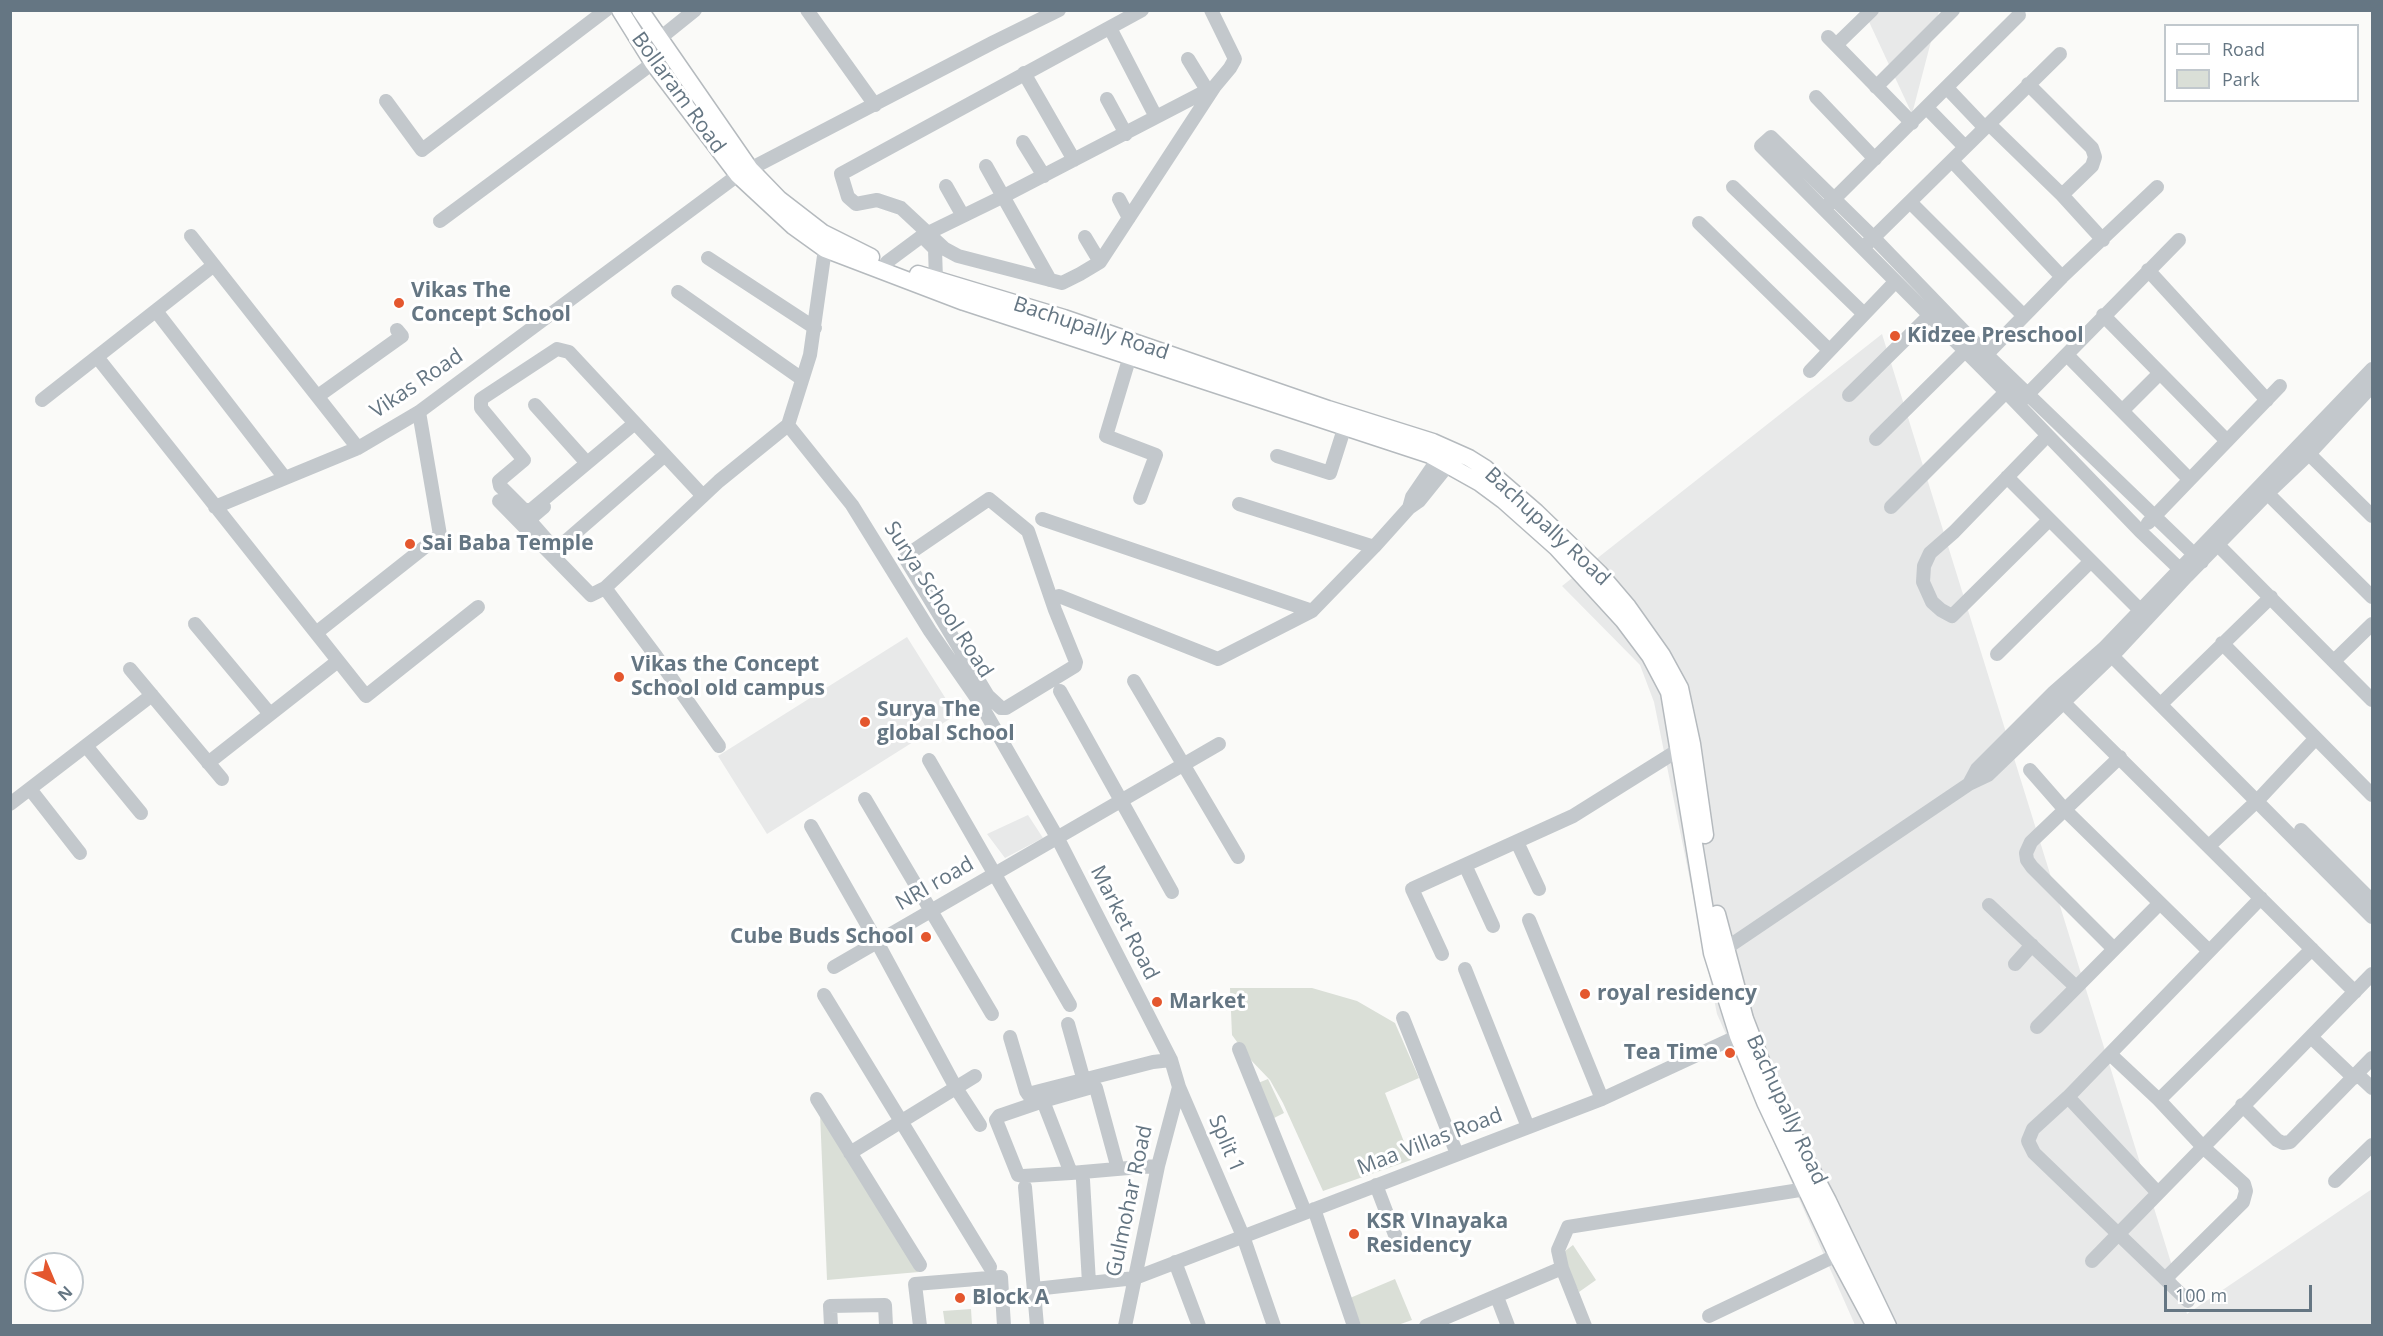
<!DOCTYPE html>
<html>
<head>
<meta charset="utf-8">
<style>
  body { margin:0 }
  #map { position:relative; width:2383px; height:1336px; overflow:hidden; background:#fafaf8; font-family:"Open Sans",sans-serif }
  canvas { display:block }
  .frame { position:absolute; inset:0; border:12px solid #657683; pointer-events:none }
  .legend { position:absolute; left:2164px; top:24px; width:195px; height:78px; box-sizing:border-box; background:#fff; border:2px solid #c1c8cd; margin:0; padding:8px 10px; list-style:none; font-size:18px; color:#657683 }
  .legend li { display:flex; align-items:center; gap:12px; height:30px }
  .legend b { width:30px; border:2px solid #c1c8cd }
  .north { position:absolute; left:24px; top:1252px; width:60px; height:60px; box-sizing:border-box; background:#fff; border:2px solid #c1c8cd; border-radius:50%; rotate:136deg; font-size:16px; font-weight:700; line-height:24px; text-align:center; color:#657683 }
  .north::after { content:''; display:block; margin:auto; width:21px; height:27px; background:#e4572e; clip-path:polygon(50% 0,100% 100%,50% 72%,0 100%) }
  .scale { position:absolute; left:2164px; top:1285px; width:148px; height:27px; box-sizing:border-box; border:3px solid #657683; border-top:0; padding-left:8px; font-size:18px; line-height:21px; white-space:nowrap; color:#657683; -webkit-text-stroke:4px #fff; paint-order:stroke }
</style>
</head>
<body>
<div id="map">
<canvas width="2383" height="1336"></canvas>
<div class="frame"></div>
<ul class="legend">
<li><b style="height:8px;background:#fff"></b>Road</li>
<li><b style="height:16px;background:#dadfd7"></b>Park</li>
</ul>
<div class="north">N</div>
<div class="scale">100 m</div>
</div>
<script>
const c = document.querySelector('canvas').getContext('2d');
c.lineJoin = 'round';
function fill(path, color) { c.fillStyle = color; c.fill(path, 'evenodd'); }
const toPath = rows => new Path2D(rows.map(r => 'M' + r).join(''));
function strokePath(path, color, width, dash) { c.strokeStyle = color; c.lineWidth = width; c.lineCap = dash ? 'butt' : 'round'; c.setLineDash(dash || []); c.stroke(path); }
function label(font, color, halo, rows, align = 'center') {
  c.font = font + ' "Open Sans",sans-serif'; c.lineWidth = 6; c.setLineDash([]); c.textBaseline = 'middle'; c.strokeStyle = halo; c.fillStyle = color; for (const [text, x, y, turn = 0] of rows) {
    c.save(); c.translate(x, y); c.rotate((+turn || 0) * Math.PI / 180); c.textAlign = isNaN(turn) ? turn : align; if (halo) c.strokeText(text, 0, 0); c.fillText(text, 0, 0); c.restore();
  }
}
fill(toPath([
  [1864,11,1939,11,1912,114],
  [1882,334,2187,1314,2372,1189,2372,1325,1855,1325,1717,1014,1654,702,1640,665,1562,586],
  [907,637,956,715,767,834,718,756],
  [1028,815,1043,838,1005,858,987,834]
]), '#e8e9e9');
fill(toPath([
  [1230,988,1312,988,1357,1001,1395,1023,1419,1078,1385,1093,1411,1160,1323,1191,1283,1103,1270,1080,1248,1057,1232,1035],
  [1268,1079,1284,1113,1274,1118,1258,1083],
  [820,1113,919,1272,827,1280],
  [1573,1245,1596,1280,1579,1292,1561,1254],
  [1395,1279,1412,1320,1398,1325,1361,1325,1350,1298],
  [971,1309,972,1325,945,1325,943,1311]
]), '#dadfd7');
const major = toPath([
  [620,10,653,63,738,175,793,226,825,249,964,302,1430,455,1480,483,1503,500,1557,548,1623,620,1650,656,1669,692,1712,953,1738,1036,1765,1102,1837,1255,1875,1326],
  [640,10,750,169,779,199,823,233,871,257],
  [918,274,1064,318,1328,409,1433,442,1469,458,1485,468,1536,512,1599,573,1628,607,1662,655,1680,688,1692,744,1705,835],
  [1717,914,1745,1019,1772,1089],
  [1790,1129,1828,1201,1888,1326]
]);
strokePath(major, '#b5babe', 19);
strokePath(toPath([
  [807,10,875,105],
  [1142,10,841,174,848,197,856,204,877,200,901,208,945,249,958,256,1062,283,1080,274,1100,262,1215,86,1230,68,1235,59,1211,10],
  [1110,28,1156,117],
  [1828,37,1912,123],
  [659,39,695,10],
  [1836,45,1872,10],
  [1188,59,1207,90],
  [1024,73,1074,160],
  [2028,84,2092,148,2095,157,2092,166,2062,195],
  [1876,87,1953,10],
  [1947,88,1985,128],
  [1816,97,1875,159],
  [1107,99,1126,134],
  [386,101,422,150,606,10],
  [1927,108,1965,147],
  [1989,124,2062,195,2103,240],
  [1023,142,1044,176],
  [1952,161,2062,277],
  [986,166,1050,280],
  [750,169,994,42,1059,10],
  [946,186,963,216],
  [1733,187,1864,314],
  [1119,199,1129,218],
  [1910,202,2024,316],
  [1827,206,2019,15],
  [440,221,653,63],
  [1699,223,1829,350],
  [191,236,358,448],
  [922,236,1004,196,1214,87],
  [1085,237,1100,262],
  [1867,244,2060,54],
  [708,258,815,328],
  [887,262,922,236,935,249,936,280],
  [2148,270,2267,400],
  [678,292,802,379],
  [156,311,285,478],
  [2103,315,2226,440],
  [2067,355,2189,479],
  [1130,356,1106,436,1156,455,1140,498],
  [97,357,366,696,478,607],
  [1981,360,2062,277,2157,187],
  [1810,371,1895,282],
  [1849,395,1935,310],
  [318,396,402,336,397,330],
  [42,400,214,265],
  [2021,401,2179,240],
  [535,405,587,463],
  [2122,411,2160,373],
  [635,423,531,510,524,510,500,486,499,481,524,460,481,408,481,399,557,349,569,352,703,496],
  [788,425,852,505,930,631,980,703,1057,837,1171,1060,1179,1087,1243,1236,1274,1326],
  [788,425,810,355,825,249],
  [2047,436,1954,532,1930,553,1924,566,1923,582,1932,602,1941,610,1952,616,2049,520],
  [1876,439,1965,351],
  [2304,449,2372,516],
  [1277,456,1330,473,1345,426],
  [1438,459,1412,497,1409,508,1419,501,1448,465],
  [2007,477,2140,610],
  [2261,487,2372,597],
  [989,499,1028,531,1055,610,1076,662,1075,666,1006,708,1001,708,988,696,905,558,907,555,989,499],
  [499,501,591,595,605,588,719,481,788,425],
  [1239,504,1374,547],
  [215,507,358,448,419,412,738,175],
  [544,507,531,518,531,522,553,547,558,548,665,455],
  [1891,507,2006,392],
  [1042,519,1312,611],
  [2148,523,2280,386],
  [2213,540,2372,700],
  [2187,576,2140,531,2006,392,1761,146,1771,137,1874,238,1986,354,2202,562],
  [605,588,656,656,719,746],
  [1059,596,1218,659,1312,611,1374,547,1409,508],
  [195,624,270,714],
  [316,633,440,535,419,412],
  [2222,643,2372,795],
  [2107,651,2372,917],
  [1997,654,2091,561],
  [2334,661,2372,624],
  [130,669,222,779],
  [1134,681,1238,857],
  [1060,691,1172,892],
  [2057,696,2355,992],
  [2161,704,2271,597],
  [86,746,141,813],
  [929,760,1070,1005],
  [208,763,338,661],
  [2030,770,2065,810,2209,951],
  [1969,784,1977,769,2054,692,2104,648,2372,369],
  [30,789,80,853],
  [865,799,992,1014],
  [10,804,152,695],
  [811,826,877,942,956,1088,980,1125],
  [2301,830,2372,901],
  [1517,842,1539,889],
  [2209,846,2258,800,2316,738],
  [1465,865,1493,926],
  [1989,905,2076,987],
  [1529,920,1602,1099],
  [1725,949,1969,784,1988,775,2118,650,2187,576,2268,493,2309,454,2372,386],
  [2114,949,2032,867,2027,860,2026,853,2031,842,2120,757],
  [1442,954,1412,889,1573,816,1680,749],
  [2015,964,2032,945],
  [834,967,1219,744],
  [1465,969,1528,1127],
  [824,995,990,1267],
  [1403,1018,1457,1154],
  [1068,1024,1084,1081],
  [2037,1027,2160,903],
  [1010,1037,1026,1091,1028,1094,1153,1062,1171,1060],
  [2311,1037,2354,1078],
  [1239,1049,1305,1212],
  [2110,1054,2159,1100,2203,1147,2244,1184,2246,1191,2243,1202,2165,1279],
  [2357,1074,2372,1088],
  [2068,1097,2158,1193],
  [817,1099,920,1265],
  [2159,1100,2312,949],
  [1043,1101,1071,1173],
  [2242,1105,2277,1140,2283,1143,2290,1142,2372,1058],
  [850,1153,975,1076],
  [1118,1169,1096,1088,1092,1087,1043,1101,999,1116,996,1120,1018,1175,1023,1176,1071,1173,1140,1167,1158,1166],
  [1083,1180,1089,1283],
  [2335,1181,2372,1145],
  [1376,1185,1397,1240],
  [1025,1187,1037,1326],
  [1314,1209,1354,1326],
  [2092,1261,2372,974],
  [1175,1262,1199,1326],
  [1035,1289,1135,1278,1602,1099,1738,1036],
  [1497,1297,1508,1326],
  [2188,1301,2034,1153,2028,1141,2033,1129,2068,1097,2261,898],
  [1709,1316,1837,1255],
  [831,1326,830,1306,885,1305,886,1326],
  [920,1326,915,1284,1001,1277,1004,1326],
  [1125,1326,1158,1166,1179,1087],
  [1426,1326,1562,1268],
  [1585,1326,1562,1268,1558,1250,1568,1227,1806,1189]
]), '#c3c8cc', 14);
strokePath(major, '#fff', 16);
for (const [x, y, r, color] of [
  [399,303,6,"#e4572e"],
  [1895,336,6,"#e4572e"],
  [410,544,6,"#e4572e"],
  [619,677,6,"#e4572e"],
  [865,722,6,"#e4572e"],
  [926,937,6,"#e4572e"],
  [1585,994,6,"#e4572e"],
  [1157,1002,6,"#e4572e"],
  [1730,1053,6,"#e4572e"],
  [1354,1234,6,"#e4572e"],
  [960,1298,6,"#e4572e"]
]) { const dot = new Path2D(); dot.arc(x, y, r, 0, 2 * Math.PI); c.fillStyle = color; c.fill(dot); strokePath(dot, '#fff', 2); }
label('21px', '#657683', '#fff', [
  ["Bollaram Road",678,93,54],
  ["Bachupally Road",1091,329,18],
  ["Vikas Road",417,384,-34],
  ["Bachupally Road",1547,527,43],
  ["Surya School Road",938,600,57],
  ["NRI road",935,884,-30],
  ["Market Road",1124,923,63],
  ["Bachupally Road",1786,1110,65],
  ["Maa Villas Road",1430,1142,-21],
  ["Split 1",1226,1144,67],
  ["Gulmohar Road",1130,1201,-78]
]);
label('bold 21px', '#657683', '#fff', [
  ["Vikas The",411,291],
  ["Concept School",411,315],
  ["Kidzee Preschool",1907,336],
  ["Sai Baba Temple",422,544],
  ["Vikas the Concept",631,665],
  ["School old campus",631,689],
  ["Surya The",877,710],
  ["global School",877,734],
  ["Cube Buds School",914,937,"right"],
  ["royal residency",1597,994],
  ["Market",1169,1002],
  ["Tea Time",1718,1053,"right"],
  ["KSR VInayaka",1366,1222],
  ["Residency",1366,1246],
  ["Block A",972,1298]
], 'left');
</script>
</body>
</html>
